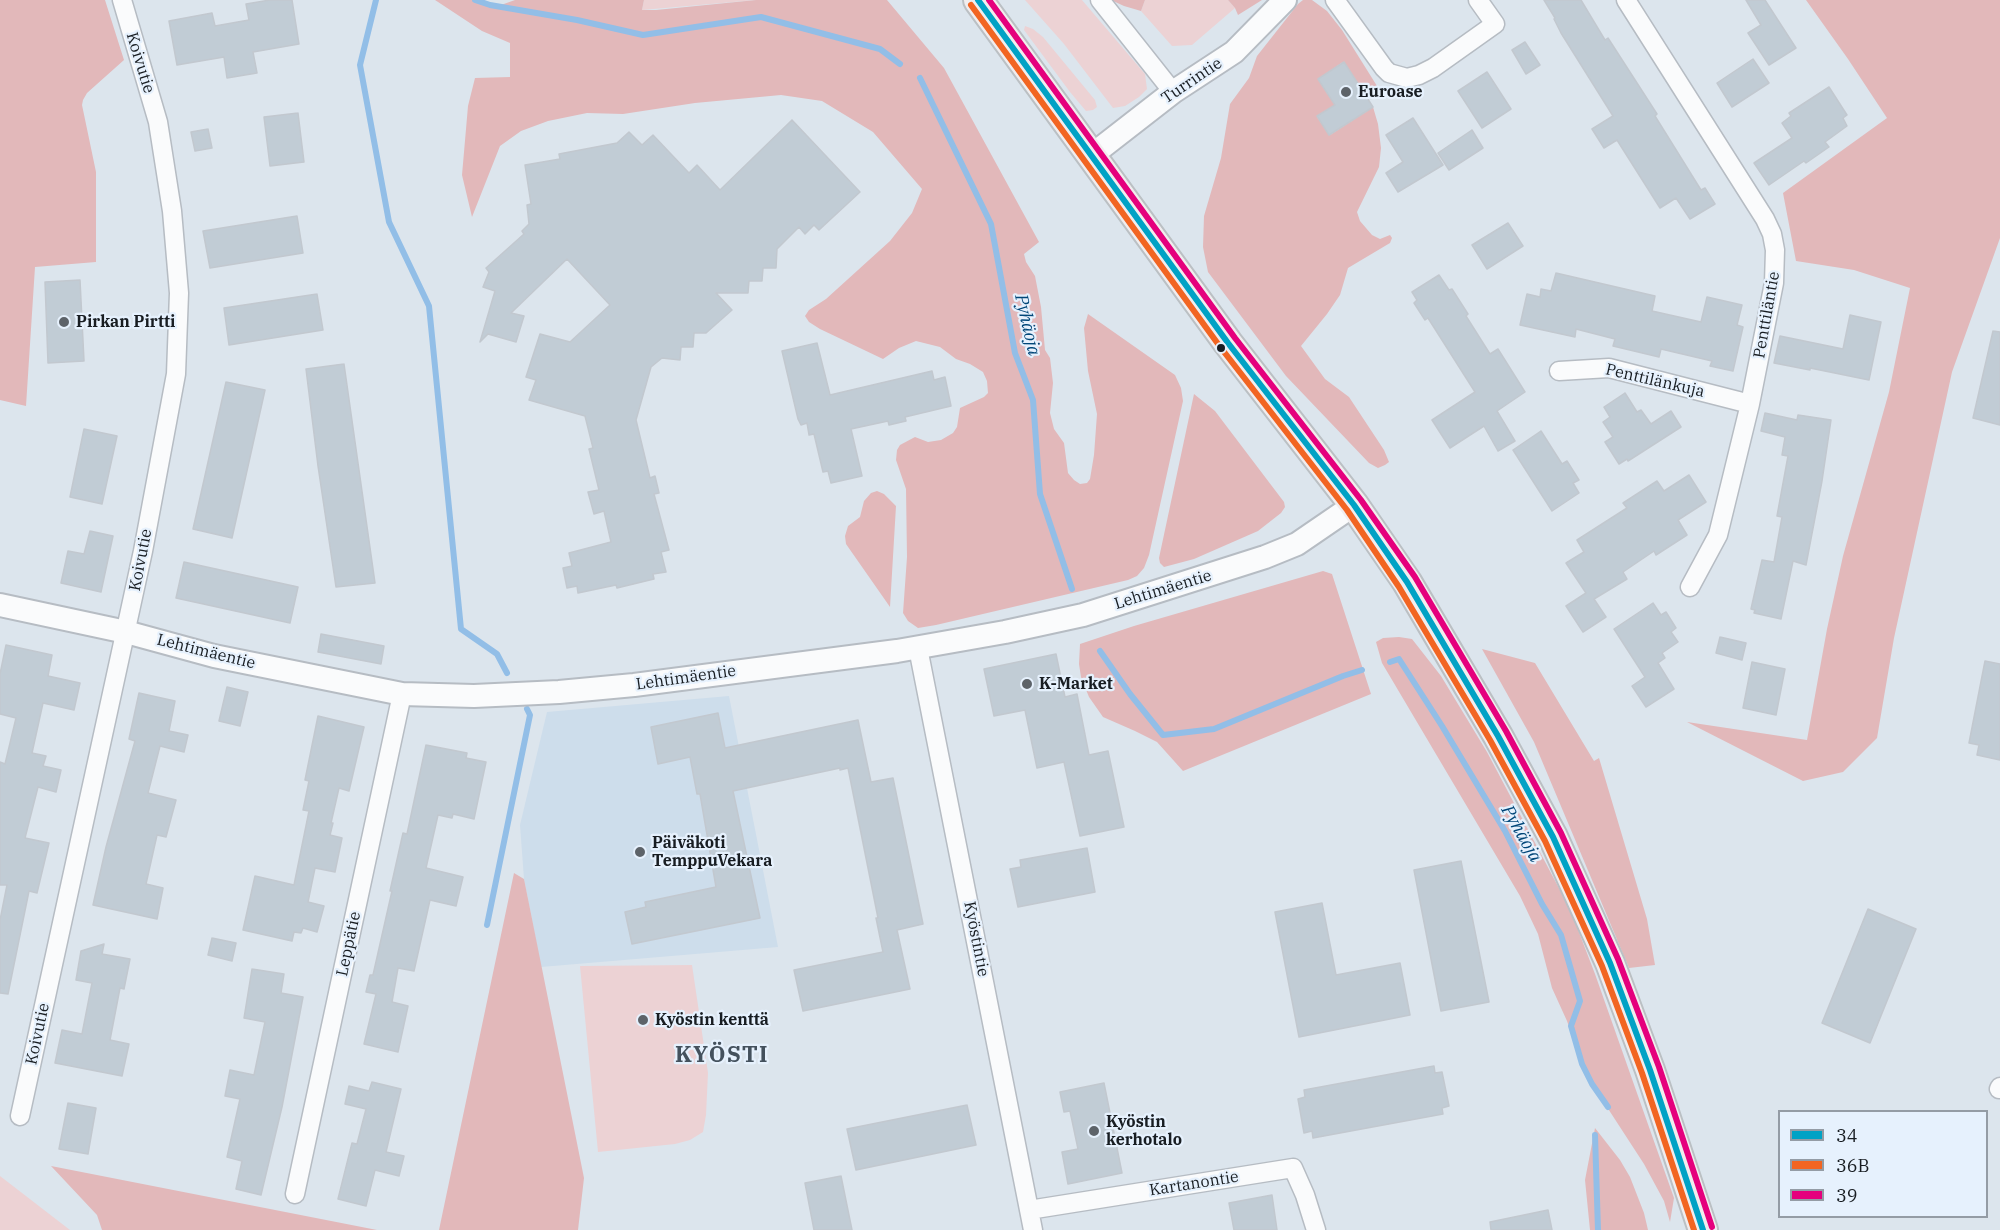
<!DOCTYPE html>
<html>
<head>
<meta charset="utf-8">
<style>
  body { margin:0 }
  #map { position:relative; width:2000px; height:1230px; overflow:hidden; background:#dce5ed; font-family:"IBM Plex Serif",serif }
  canvas { display:block }
  .legend { position:absolute; left:1778px; top:1110px; width:210px; height:108px; box-sizing:border-box; background:#e6f1fd; border:2px solid #949ca5; margin:0; padding:8px 10px; list-style:none; font-size:18px; color:#181d22 }
  .legend li { display:flex; align-items:center; gap:12px; height:30px }
  .legend b { width:30px; border:2px solid #949ca5 }
</style>
</head>
<body>
<div id="map">
<canvas width="2000" height="1230"></canvas>
<ul class="legend">
<li><b style="height:8px;background:#01a2c5"></b>34</li>
<li><b style="height:8px;background:#f26522"></b>36B</li>
<li><b style="height:8px;background:#e5007d"></b>39</li>
</ul>
</div>
<script>
const c = document.querySelector('canvas').getContext('2d');
c.lineJoin = 'round';
function fill(path, color) { c.fillStyle = color; c.fill(path, 'evenodd'); }
const toPath = rows => new Path2D(rows.map(r => 'M' + r).join(''));
function strokePath(path, color, width, dash) { c.strokeStyle = color; c.lineWidth = width; c.lineCap = dash ? 'butt' : 'round'; c.setLineDash(dash || []); c.stroke(path); }
function label(font, color, halo, rows, align = 'center') {
  c.font = font + ' "IBM Plex Serif",serif'; c.lineWidth = 4.5; c.setLineDash([]); c.textBaseline = 'middle'; c.strokeStyle = halo; c.fillStyle = color; for (const [text, x, y, turn = 0] of rows) {
    c.save(); c.translate(x, y); c.rotate((+turn || 0) * Math.PI / 180); c.textAlign = isNaN(turn) ? turn : align; if (halo) c.strokeText(text, 0, 0); c.fillText(text, 0, 0); c.restore();
  }
}
fill(toPath([
  [729,696,778,947,541,967,524,879,520,825,547,712]
]), '#cdddeb');
fill(toPath([
  [644,0,756,0,642,10],
  [1025,0,1082,0,1145,74,1147,89,1139,97,1125,106,1113,108,1064,44],
  [1145,0,1228,0,1235,8,1192,45,1172,46,1141,11],
  [1025,26,1033,29,1043,37,1095,100,1097,107,1093,110,1086,111,1070,92,1024,30],
  [692,965,708,1073,706,1115,703,1132,690,1140,675,1144,598,1152,580,966],
  [0,1176,70,1230,0,1230]
]), '#ecd2d4');
fill(toPath([
  [0,0,105,0,124,60,87,93,83,100,82,105,96,172,96,262,35,267,26,406,0,400],
  [435,0,476,0,482,5,501,5,515,0,644,0,642,10,656,10,756,0,887,0,944,68,1039,242,1024,254,1026,262,1035,276,1041,307,1045,350,1050,358,1053,383,1050,413,1054,429,1064,443,1068,473,1074,480,1080,484,1087,483,1090,479,1094,455,1097,414,1088,371,1084,328,1088,314,1175,375,1181,388,1183,401,1149,555,1144,568,1137,576,1128,580,936,625,918,628,908,621,903,613,907,557,906,489,896,460,897,450,900,445,915,437,928,442,941,440,953,433,957,427,960,408,984,397,988,393,987,381,983,372,970,364,956,359,940,347,916,341,899,348,883,359,820,329,809,322,805,316,809,310,826,299,890,241,912,213,922,189,873,132,822,101,781,95,695,103,623,114,587,113,548,121,521,131,500,146,472,217,462,175,468,106,475,78,510,77,510,43,482,31],
  [1111,0,1145,0,1141,11,1124,6],
  [1228,0,1262,0,1238,15,1235,8],
  [1303,0,1312,0,1327,11,1342,30,1377,86,1364,94,1343,62,1318,79,1335,105,1317,117,1330,135,1373,107,1378,124,1381,148,1379,167,1357,212,1360,221,1372,235,1380,239,1390,235,1392,238,1390,243,1348,268,1340,295,1327,314,1301,346,1325,379,1349,397,1384,450,1389,462,1385,465,1378,468,1369,463,1286,376,1208,272,1203,247,1204,216,1221,158,1230,104,1249,78,1257,56,1298,4],
  [1806,0,2000,0,2000,238,1952,372,1894,638,1877,738,1843,772,1803,781,1687,722,1807,740,1827,629,1843,556,1889,392,1910,288,1854,270,1796,261,1783,193,1887,118,1848,59],
  [1194,394,1215,411,1284,502,1285,507,1281,513,1258,531,1194,559,1164,567,1160,563,1159,558],
  [877,491,884,494,896,506,890,607,846,544,845,536,848,526,860,517,864,501,871,493],
  [1323,571,1332,574,1371,694,1183,771,1157,742,1135,731,1103,717,1089,697,1081,677,1079,664,1080,644,1134,626],
  [1399,637,1412,639,1441,676,1487,752,1570,909,1595,974,1674,1198,1670,1222,1664,1201,1644,1164,1592,1084,1582,1064,1567,1021,1552,988,1538,934,1520,896,1382,663,1376,642,1383,638],
  [1482,649,1535,663,1594,761,1599,758,1647,919,1655,965,1629,968,1534,742],
  [514,873,524,879,584,1178,578,1230,439,1230],
  [1595,1128,1620,1160,1630,1177,1644,1213,1648,1230,1590,1230,1585,1180],
  [51,1166,377,1230,102,1230,97,1215]
]), '#e2b8ba');
strokePath(toPath([
  [376,0,360,65,389,222,429,306,461,629,497,654,507,673],
  [475,0,490,5,577,20,643,35,761,17,880,49,900,64],
  [920,78,991,224,1015,353,1033,400,1040,494,1072,589],
  [1100,651,1130,694,1163,735,1214,729,1343,676,1362,670],
  [1390,662,1399,659,1442,726,1505,831,1542,904,1561,935,1580,1001,1571,1026,1582,1064,1592,1084,1608,1107],
  [487,925,530,715,527,709],
  [1595,1135,1598,1230]
]), '#92bee7', 6);
const building = toPath([
  [270,0,292,0,299,44,253,52,257,73,227,78,224,57,177,65,169,21,212,13,215,26,249,20,246,4,270,0],
  [1544,0,1581,0,1605,40,1608,38,1657,114,1655,116,1701,190,1705,188,1715,204,1690,219,1676,198,1660,208,1617,140,1604,148,1592,129,1613,116,1561,33,1554,19,1555,18,1544,0],
  [1746,0,1765,0,1796,48,1769,65,1748,33,1761,25,1746,0],
  [1525,42,1540,65,1526,74,1512,50,1525,42],
  [1753,59,1769,83,1732,107,1717,83,1753,59],
  [1344,62,1373,107,1329,135,1317,116,1335,105,1318,79,1344,62],
  [1487,72,1511,109,1482,128,1458,91,1487,72],
  [1829,87,1847,115,1843,118,1847,126,1825,142,1829,147,1806,163,1804,161,1769,185,1754,163,1792,138,1782,123,1791,116,1789,113,1829,87],
  [298,113,304,162,270,166,264,117,298,113],
  [1413,118,1443,165,1398,192,1386,173,1403,162,1386,135,1413,118],
  [792,120,860,192,819,230,814,225,805,234,799,227,777,249,776,268,763,268,762,281,749,281,748,293,716,293,732,310,706,333,694,333,693,347,681,347,680,360,662,358,651,367,636,420,650,478,655,476,659,493,654,494,669,550,661,552,666,572,653,574,654,579,617,588,616,585,578,593,577,586,567,588,563,568,572,566,569,553,611,542,604,511,594,514,588,492,599,490,589,449,593,448,585,416,529,400,536,380,526,377,540,334,570,342,610,305,567,259,511,313,524,316,516,342,488,334,480,342,495,291,483,287,489,272,486,268,524,234,522,231,529,224,527,205,531,204,525,165,560,159,559,154,617,143,629,132,642,145,653,135,689,173,697,165,720,190,792,120],
  [208,129,212,148,195,151,191,132,208,129],
  [1472,130,1483,148,1449,170,1438,153,1472,130],
  [297,216,303,253,210,268,203,231,297,216],
  [1508,223,1523,246,1487,269,1472,245,1508,223],
  [1556,273,1655,296,1652,311,1701,322,1707,297,1742,305,1737,325,1743,327,1733,371,1710,366,1712,361,1661,349,1659,357,1613,346,1615,339,1576,329,1575,337,1520,325,1527,294,1540,297,1541,289,1551,291,1556,273],
  [1439,275,1449,290,1452,289,1468,314,1466,316,1490,354,1498,349,1525,392,1497,411,1515,441,1498,451,1484,426,1450,448,1432,420,1475,392,1428,318,1425,320,1414,303,1417,300,1412,292,1439,275],
  [80,280,84,361,48,363,45,282,80,280],
  [317,294,323,330,229,345,224,308,317,294],
  [1850,315,1881,322,1869,380,1810,368,1810,370,1774,363,1780,336,1843,349,1850,315],
  [1993,331,2000,332,2000,425,1973,418,1993,331],
  [817,343,830,395,932,371,934,380,945,377,951,406,905,417,906,421,889,425,888,421,851,429,862,476,831,483,828,471,823,472,814,434,809,435,807,423,801,425,798,419,782,351,817,343],
  [344,364,375,583,336,587,318,466,306,369,344,364],
  [226,382,265,390,232,538,193,529,226,382],
  [1625,393,1637,412,1641,410,1651,424,1671,411,1681,427,1628,461,1627,459,1619,464,1605,442,1613,437,1603,422,1610,417,1604,407,1625,393],
  [1765,413,1797,420,1798,415,1831,420,1822,481,1806,565,1793,561,1781,619,1754,613,1755,610,1751,609,1762,560,1774,562,1782,517,1777,516,1788,456,1782,455,1785,437,1761,431,1765,413],
  [84,429,117,436,102,504,70,497,84,429],
  [1541,431,1562,464,1567,461,1579,480,1573,483,1579,493,1552,511,1513,450,1541,431],
  [1689,475,1706,502,1678,520,1687,535,1656,555,1654,551,1623,572,1627,579,1594,599,1606,617,1583,632,1566,606,1586,593,1566,563,1584,552,1577,540,1627,508,1623,503,1657,481,1664,491,1689,475],
  [90,531,113,536,101,592,61,583,68,551,84,554,90,531],
  [184,562,298,587,290,623,176,598,184,562],
  [1653,603,1661,615,1666,612,1676,628,1671,632,1678,642,1662,653,1665,658,1658,663,1674,689,1646,707,1632,686,1645,677,1614,629,1653,603],
  [321,634,384,646,381,664,318,652,321,634],
  [1720,637,1746,643,1742,660,1716,653,1720,637],
  [6,645,52,655,48,676,80,683,74,710,43,703,32,753,46,756,43,766,61,770,56,792,38,787,25,838,49,843,37,893,29,891,8,994,0,993,0,920,7,885,0,885,0,762,5,764,16,718,0,714,0,674,6,645],
  [1056,654,1065,697,1077,694,1089,755,1108,751,1124,827,1080,836,1064,762,1037,768,1025,710,994,716,984,669,1056,654],
  [1985,661,2000,664,2000,760,1977,755,1979,745,1969,743,1985,661],
  [1752,662,1785,669,1776,715,1743,708,1752,662],
  [227,687,248,692,240,726,219,721,227,687],
  [139,693,175,701,169,731,188,735,184,752,160,746,148,793,176,800,166,837,157,835,146,884,163,888,157,919,93,905,106,847,135,741,129,739,139,693],
  [718,713,725,748,858,720,871,782,893,778,923,924,897,930,910,989,803,1011,794,970,883,952,876,918,878,918,848,768,840,770,840,768,733,791,760,918,632,944,625,912,646,907,645,902,716,887,700,794,697,794,690,757,658,764,651,727,718,713],
  [318,716,364,727,349,791,339,788,331,823,333,823,330,835,342,838,335,872,315,868,308,902,324,906,317,932,303,928,301,933,294,932,292,941,243,930,255,876,294,885,309,811,303,810,309,781,305,780,318,716],
  [426,745,467,753,466,758,486,762,474,819,453,814,452,818,438,815,426,868,463,877,456,906,430,900,414,971,398,968,392,1002,408,1006,398,1052,364,1044,376,994,366,992,370,975,373,975,392,891,390,891,403,833,407,834,426,745],
  [1087,848,1095,892,1018,907,1010,869,1021,867,1020,860,1087,848],
  [1461,861,1489,1002,1441,1011,1414,870,1461,861],
  [1322,903,1336,975,1400,963,1410,1015,1299,1037,1275,912,1322,903],
  [1868,909,1916,929,1870,1043,1822,1023,1868,909],
  [212,938,236,943,232,961,208,955,212,938],
  [104,944,102,954,130,959,124,989,120,988,110,1040,129,1044,122,1076,55,1063,62,1030,82,1034,92,983,76,980,81,951,104,944],
  [252,969,284,974,281,993,303,997,282,1107,261,1195,236,1189,242,1161,227,1157,240,1099,225,1096,230,1070,254,1075,265,1022,244,1018,252,969],
  [1434,1066,1435,1073,1442,1072,1449,1106,1442,1108,1443,1114,1313,1138,1312,1131,1304,1133,1298,1099,1305,1097,1304,1090,1434,1066],
  [372,1082,401,1089,386,1152,404,1156,399,1176,375,1170,366,1206,338,1199,352,1143,357,1144,366,1109,345,1104,349,1086,369,1091,372,1082],
  [1104,1083,1122,1173,1068,1184,1062,1152,1078,1149,1070,1111,1064,1112,1060,1092,1104,1083],
  [68,1103,96,1108,88,1154,59,1149,68,1103],
  [967,1105,976,1145,856,1170,847,1129,967,1105],
  [841,1176,852,1230,814,1230,805,1183,841,1176],
  [1272,1195,1277,1230,1234,1230,1229,1203,1272,1195],
  [1548,1210,1552,1230,1491,1230,1490,1222,1548,1210]
]);
fill(building, '#c1ccd5');
strokePath(building, '#c2c8cf', 1.5);
const minor = toPath([
  [1100,0,1173,92],
  [1335,0,1384,68,1389,73,1407,78,1419,75,1433,68,1495,24,1478,0],
  [1626,0,1765,219,1772,234,1775,250,1774,283,1750,404,1718,535,1690,587],
  [1559,371,1609,368,1750,404],
  [918,648,1033,1230],
  [1999,1089,2000,1087],
  [20,1116,143,551,176,374,179,293,172,211,158,122,122,0],
  [295,1194,402,694],
  [1029,1210,1293,1168,1305,1195,1316,1230]
]);
const tertiary = toPath([
  [1092,155,1173,92,1234,52,1285,0],
  [0,605,126,632,214,656,402,694,474,696,559,692,634,685,897,651,1005,632,1083,615,1265,557,1297,544,1354,505]
]);
const primary = toPath([
  [978,0,1228,343,1354,505,1407,582,1498,736,1553,837,1610,963,1650,1070,1703,1230]
]);
strokePath(minor, '#b6bcc3', 21);
strokePath(tertiary, '#b6bcc3', 26);
strokePath(primary, '#bbc0c4', 32);
strokePath(minor, '#fafbfc', 18);
strokePath(tertiary, '#fafbfc', 22);
strokePath(primary, '#f1edee', 28);
strokePath(toPath([
  [978,0,1228,343,1354,505,1407,582,1498,736,1553,837,1610,963,1650,1070,1703,1230]
]), '#01a2c5', 6);
strokePath(toPath([
  [971,5,1221,348,1347,510,1399,587,1490,740,1545,841,1602,966,1642,1073,1694,1230]
]), '#f26522', 6);
strokePath(toPath([
  [989,0,1235,338,1361,500,1415,577,1506,731,1561,833,1618,959,1659,1067,1712,1227]
]), '#e5007d', 6);
for (const [x, y, r, color] of [
  [1346,92,6,"#5d6369"],
  [64,322,6,"#5d6369"],
  [1221,348,5,"#181d22"],
  [1027,684,6,"#5d6369"],
  [640,852,6,"#5d6369"],
  [643,1020,6,"#5d6369"],
  [1094,1131,6,"#5d6369"]
]) { const dot = new Path2D(); dot.arc(x, y, r, 0, 2 * Math.PI); c.fillStyle = color; c.fill(dot); strokePath(dot, '#e6f1fd', 2); }
label('16px', '#181d22', '#e6f1fd', [
  ["Koivutie",140,63,73],
  ["Turrintie",1192,81,-34],
  ["Penttiläntie",1767,315,-80],
  ["Penttilänkuja",1655,381,13],
  ["Koivutie",141,560,-79],
  ["Lehtimäentie",1163,590,-17],
  ["Lehtimäentie",206,652,14],
  ["Lehtimäentie",686,678,-8],
  ["Kyöstintie",976,939,79],
  ["Leppätie",349,944,-78],
  ["Koivutie",38,1034,-78],
  ["Kartanontie",1194,1184,-9]
]);
label('bold 16px', '#181d22', '#e6f1fd', [
  ["Euroase",1358,92],
  ["Pirkan Pirtti",76,322],
  ["K-Market",1039,684],
  ["Päiväkoti",652,843],
  ["TemppuVekara",652,861],
  ["Kyöstin kenttä",655,1020],
  ["Kyöstin",1106,1122],
  ["kerhotalo",1106,1140]
], 'left');
label('italic 18px', '#004678', '#e6f1fd', [
  ["Pyhäoja",1027,325,77],
  ["Pyhäoja",1521,834,60]
]);
c.letterSpacing = '1.5px';
label('bold 22px', '#44515d', '#e6f1fd', [
  ["KYÖSTI",722,1056]
]);
c.letterSpacing = '0px';
</script>
</body>
</html>
